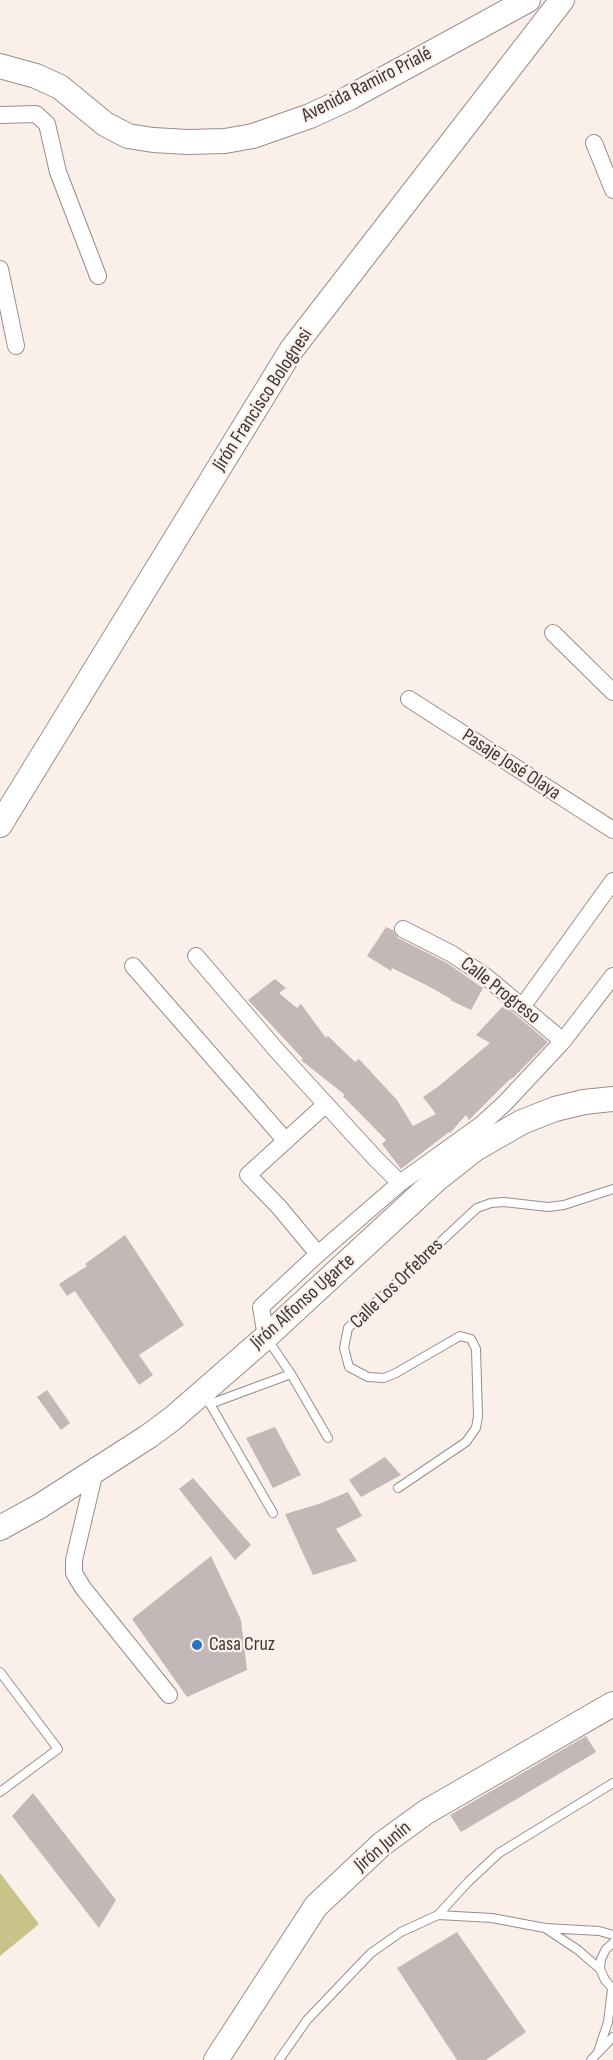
<!DOCTYPE html>
<html>
<head>
<meta charset="utf-8">
<style>
  body { margin:0 }
  canvas { display:block; background:#fbefea }
</style>
</head>
<body>
<canvas width="613" height="2060"></canvas>
<script>
const c = document.querySelector('canvas').getContext('2d');
c.lineJoin = 'round';
function fill(path, color) { c.fillStyle = color; c.fill(path, 'evenodd'); }
const toPath = rows => new Path2D(rows.map(r => 'M' + r).join(''));
function strokePath(path, color, width, dash) { c.strokeStyle = color; c.lineWidth = width; c.lineCap = dash ? 'butt' : 'round'; c.setLineDash(dash || []); c.stroke(path); }
function label(font, color, halo, rows, align = 'center') {
  c.font = font + ' "Sofia Sans Condensed",sans-serif'; c.lineWidth = 4.5; c.setLineDash([]); c.textBaseline = 'middle'; c.strokeStyle = halo; c.fillStyle = color; for (const [text, x, y, turn = 0] of rows) {
    c.save(); c.translate(x, y); c.rotate((+turn || 0) * Math.PI / 180); c.textAlign = isNaN(turn) ? turn : align; if (halo) c.strokeText(text, 0, 0); c.fillText(text, 0, 0); c.restore();
  }
}
fill(toPath([
  [0,1873,39,1924,0,1956]
]), '#c8c489');
fill(toPath([
  [386,927,393,930,398,938,447,963,483,988,471,1010,450,1000,451,999,428,986,392,968,391,971,367,956],
  [275,979,286,988,279,993,297,1008,301,1004,326,1038,328,1036,355,1062,359,1059,397,1100,413,1126,436,1114,423,1097,439,1086,490,1043,476,1035,504,1005,548,1042,514,1077,508,1081,469,1120,466,1115,450,1133,449,1132,401,1169,382,1144,386,1140,343,1096,345,1095,301,1060,303,1059,248,1000],
  [125,1235,184,1325,139,1355,153,1375,139,1385,75,1291,67,1296,59,1284,87,1266,85,1264],
  [47,1390,70,1423,61,1430,37,1397],
  [275,1427,301,1475,273,1488,246,1438],
  [385,1457,401,1475,361,1497,349,1480],
  [193,1478,251,1545,235,1560,179,1489],
  [348,1492,362,1516,336,1529,357,1561,313,1575,285,1514,319,1504],
  [211,1556,241,1620,247,1670,187,1697,132,1619],
  [586,1736,596,1752,461,1832,450,1815],
  [33,1793,116,1900,99,1928,12,1816],
  [457,1932,526,2032,486,2060,457,2060,397,1968]
]), '#c4b7b8');
const lane = toPath([
  [268,1340,291,1374,328,1438],
  [203,1395,210,1404,273,1513],
  [210,1404,291,1374],
  [398,1488,466,1442,476,1428,478,1416,476,1349,471,1339,460,1336,396,1373,384,1378,368,1377,349,1367,344,1348,348,1328,477,1208,491,1203,504,1202,548,1207,564,1205,613,1189],
  [0,1672,58,1749,0,1792],
  [438,1915,468,1882,499,1853,613,1783],
  [545,1928,578,1950,600,1969],
  [613,1943,606,1949,601,1959,600,1969,605,1980,613,1989],
  [598,2052,608,2022,612,1989],
  [279,2060,307,2020,371,1953,401,1932,438,1915,492,1918,545,1928,599,1931,613,1935],
  [591,2060,613,2037]
]);
const street = toPath([
  [0,115,36,114,47,124,58,172,98,276],
  [594,143,613,190],
  [0,269,16,346],
  [553,633,613,692],
  [409,699,613,830],
  [403,929,452,954,485,976,563,1041],
  [196,956,279,1053,375,1158,400,1183],
  [133,966,286,1141],
  [522,1007,613,881],
  [318,1254,279,1207,248,1175,326,1104],
  [266,1337,261,1307,318,1254,400,1183,482,1124,505,1103,563,1041,613,976],
  [95,1471,74,1560,74,1573,83,1588,169,1695]
]);
const secondary = toPath([
  [0,66,36,76,60,87,105,124,128,136,153,140,188,142,225,141,253,136,310,116,349,98,528,0],
  [0,825,292,349,562,0],
  [0,1528,40,1506,149,1436,172,1419,266,1337,437,1179,475,1149,522,1122,555,1109,584,1102,613,1099],
  [216,2060,316,1906,382,1844,426,1812,613,1704]
]);
strokePath(lane, '#998e8a', 10);
strokePath(street, '#998e8a', 18);
strokePath(secondary, '#998e8a', 26);
strokePath(lane, '#fff', 8);
strokePath(street, '#fff', 16);
strokePath(secondary, '#fff', 24);
for (const [x, y, r, color] of [
  [197,1645,6,"#2973c3"]
]) { const dot = new Path2D(); dot.arc(x, y, r, 0, 2 * Math.PI); c.fillStyle = color; c.fill(dot); strokePath(dot, '#fbefea', 2); }
label('20px', '#3d3836', '#fbefea', [
  ["Avenida Ramiro Prialé",367,85,-27],
  ["Jirón Francisco Bolognesi",263,400,-57],
  ["Pasaje José Olaya",511,765,33],
  ["Calle Progreso",500,991,38],
  ["Calle Los Orfebres",397,1284,-44],
  ["Jirón Alfonso Ugarte",303,1302,-42],
  ["Jirón Junín",383,1847,-40]
]);
label('20px', '#3d3836', '#fbefea', [
  ["Casa Cruz",209,1645]
], 'left');
</script>
</body>
</html>
